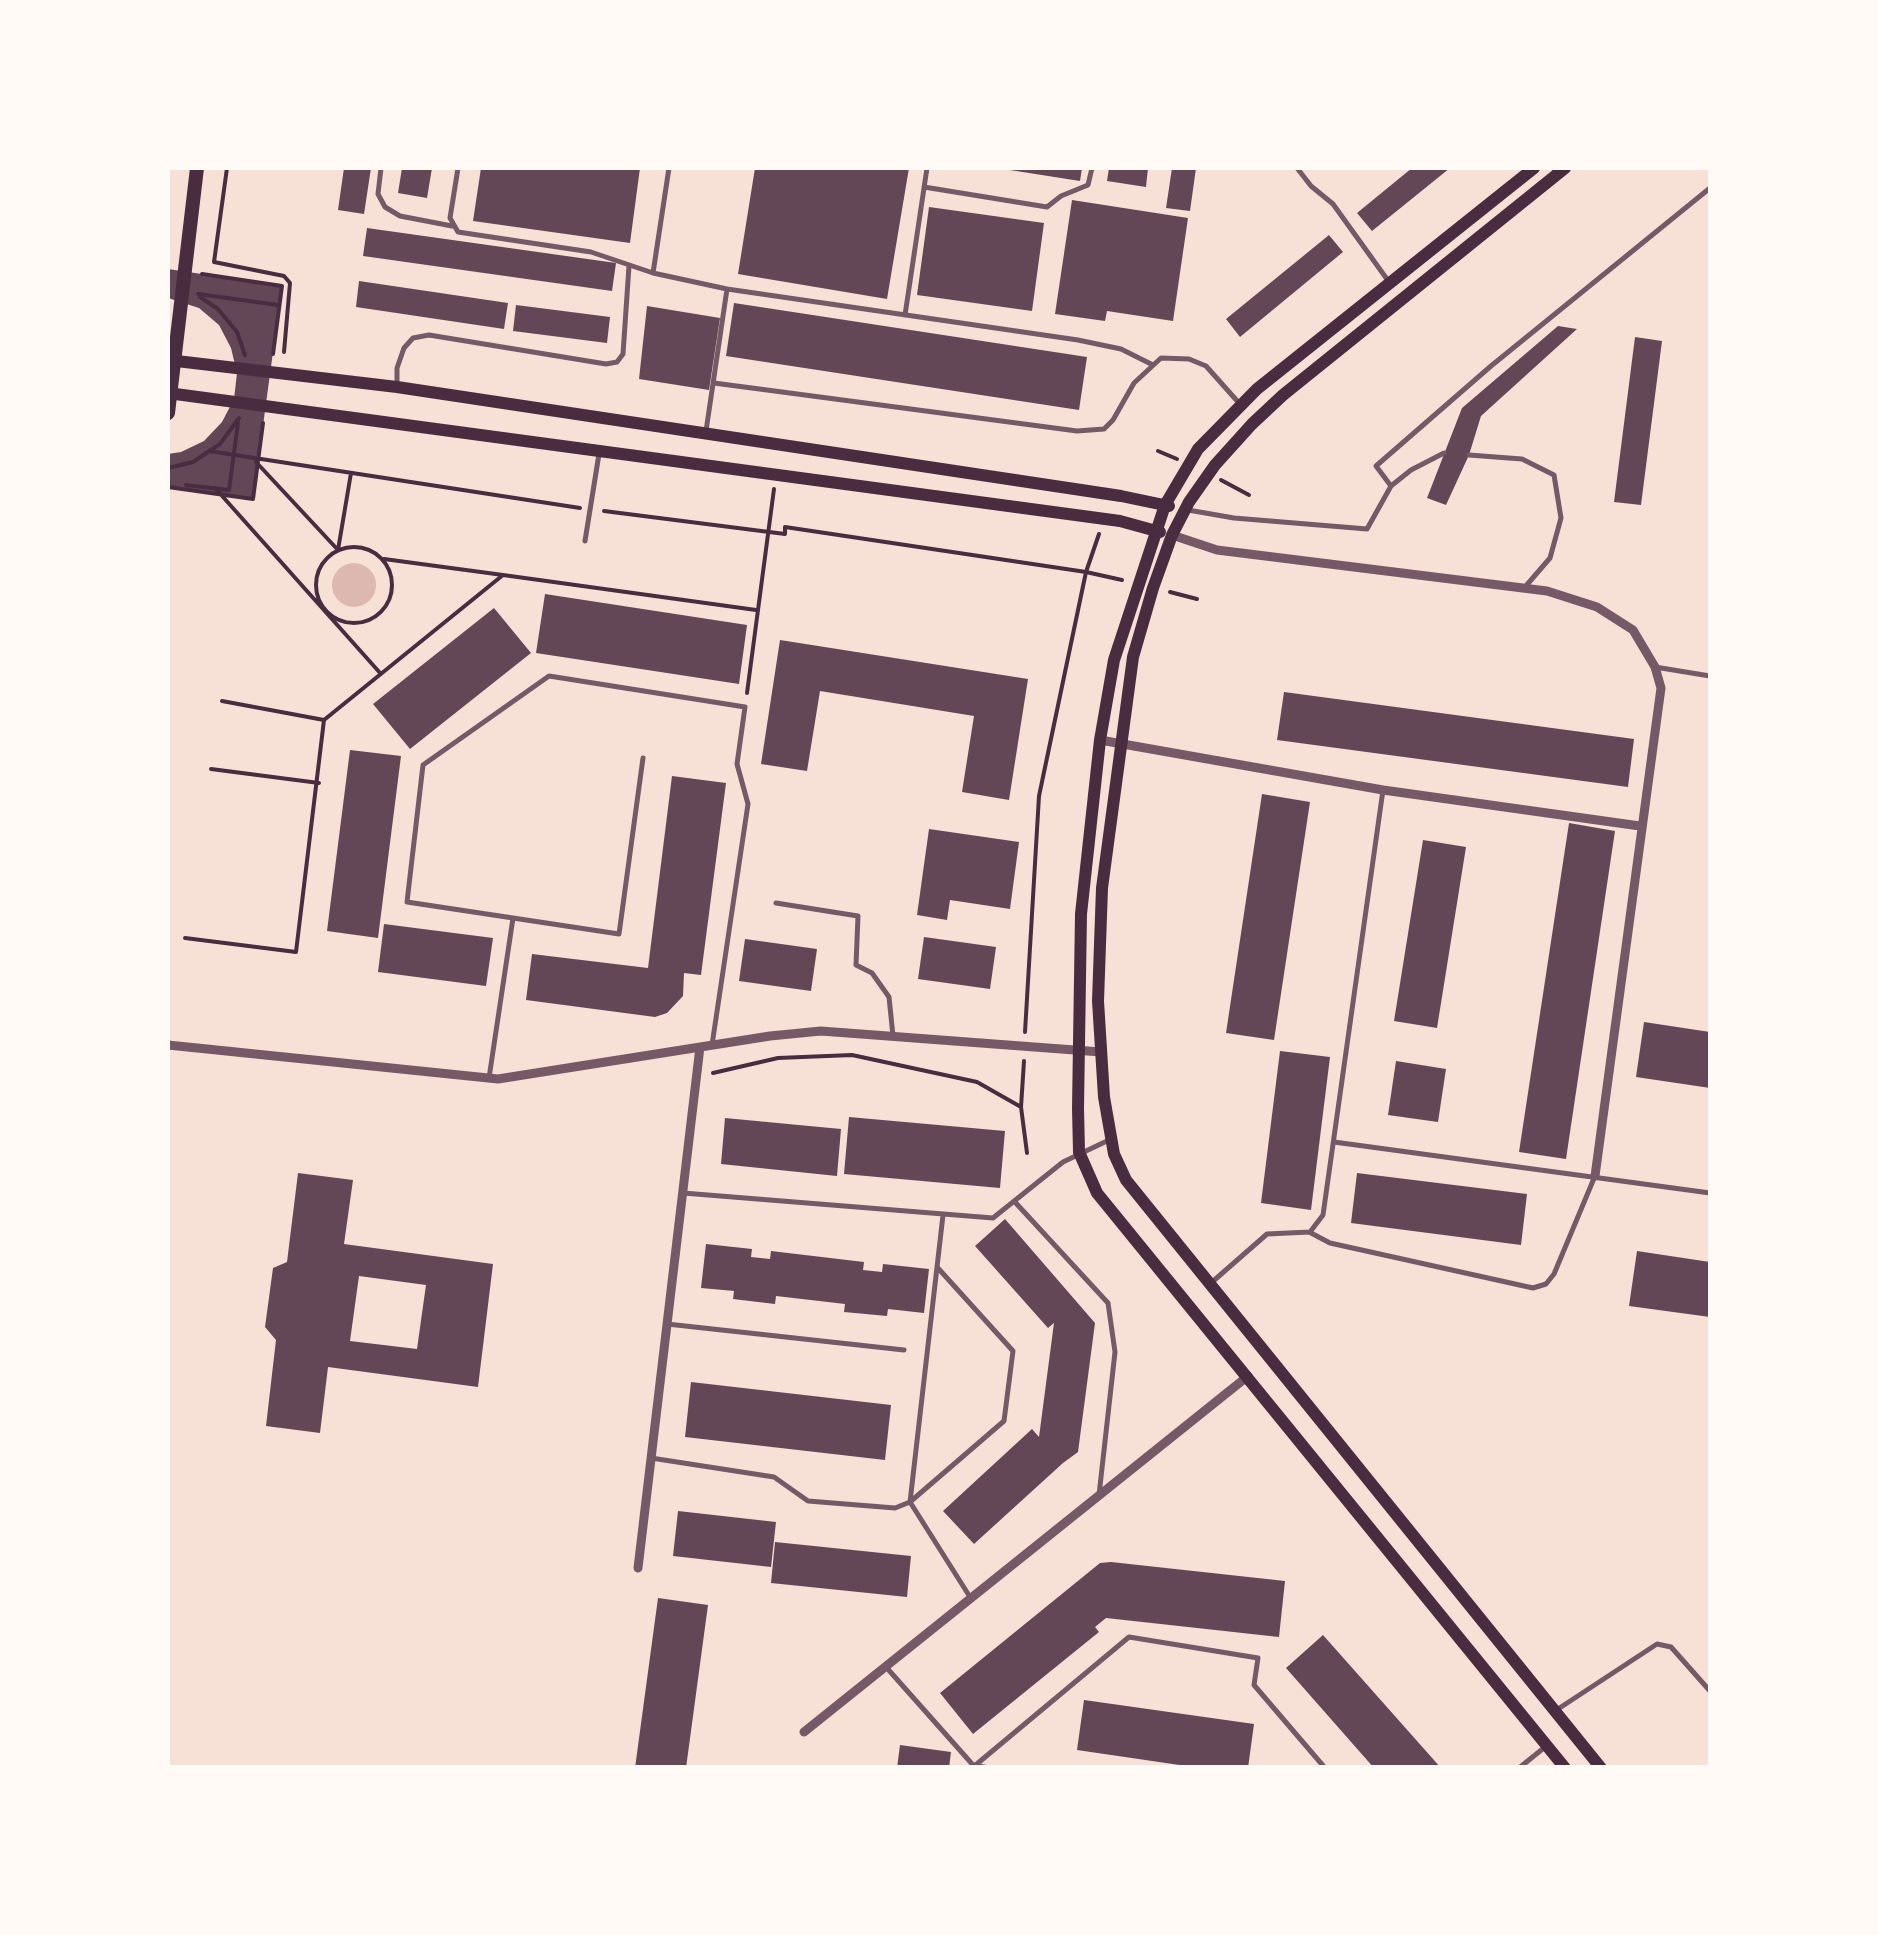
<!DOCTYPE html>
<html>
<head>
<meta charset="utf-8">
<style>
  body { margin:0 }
  #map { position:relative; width:1878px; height:1935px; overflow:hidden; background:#f7e1d7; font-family:"Nunito Sans",sans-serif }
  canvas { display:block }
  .frame { position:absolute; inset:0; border:170px solid #fffaf5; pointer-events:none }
</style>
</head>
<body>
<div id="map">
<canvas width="1878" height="1935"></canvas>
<div class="frame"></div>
</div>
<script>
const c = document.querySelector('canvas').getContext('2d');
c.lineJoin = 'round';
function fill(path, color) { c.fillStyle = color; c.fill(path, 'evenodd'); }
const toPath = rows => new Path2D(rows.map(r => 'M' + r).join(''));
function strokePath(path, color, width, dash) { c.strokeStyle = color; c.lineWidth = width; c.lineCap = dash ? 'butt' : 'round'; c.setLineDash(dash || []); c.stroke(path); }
fill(toPath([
  '332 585a22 22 0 1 1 44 0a22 22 0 1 1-44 0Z'
]), '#dcb8b0');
fill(toPath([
  [344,168,371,168,364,214,338,210],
  [402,168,432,168,427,198,398,193],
  [481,168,640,168,630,243,473,221],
  [755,168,909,168,887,299,738,274],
  [997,168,1082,168,1080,181],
  [1109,168,1148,168,1146,187,1107,181],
  [1172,168,1196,168,1190,211,1166,208],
  [1412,168,1450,168,1372,231,1357,213],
  [1072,200,1188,218,1173,321,1107,311,1105,321,1055,314],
  [929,207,1044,223,1032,311,917,295],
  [367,228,616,263,612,291,363,256],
  [1329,235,1343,252,1240,337,1226,319],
  [168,269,282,286,253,499,168,487,168,454,181,452,204,441,222,422,234,399,237,373,231,348,219,325,199,308,168,298],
  [359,281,508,303,504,329,356,307],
  [734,303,1087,357,1079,410,726,356],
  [516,305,610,317,607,343,513,331],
  [647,306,720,318,709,390,639,379],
  [1558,326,1577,329,1481,416,1469,455,1446,505,1427,498,1462,408],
  [1635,337,1662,341,1641,505,1614,502],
  [545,594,747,625,739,684,536,653],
  [494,608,531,653,410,749,373,704],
  [780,640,1028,679,1009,800,962,792,974,716,820,691,807,771,761,764],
  [1284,692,1634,739,1628,787,1277,740],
  [350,750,401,756,378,938,327,931],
  [672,776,726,783,701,975,684,973,683,996,667,1013,655,1017,526,1000,532,954,648,968],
  [1262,794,1310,802,1274,1040,1226,1033],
  [1569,823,1615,831,1566,1159,1519,1152],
  [929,829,1019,842,1010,909,950,900,947,920,917,915],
  [1423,840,1466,847,1437,1028,1394,1021],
  [384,924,493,938,486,986,378,972],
  [924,937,996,947,990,989,918,979],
  [745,939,817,949,811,991,739,981],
  [1644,1022,1710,1032,1710,1088,1636,1077],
  [1280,1051,1330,1057,1311,1210,1261,1203],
  [1396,1061,1446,1069,1438,1122,1388,1115],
  [849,1117,1005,1131,1000,1188,844,1174],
  [725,1118,841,1129,837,1176,721,1164],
  [298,1173,353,1180,344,1244,493,1264,478,1387,328,1367,320,1433,266,1426,276,1340,265,1327,273,1268,287,1262],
  [359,1276,426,1285,417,1349,350,1341],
  [1357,1173,1527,1194,1521,1245,1351,1223],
  [1005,1219,1095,1323,1078,1452,1063,1463,974,1544,943,1511,1032,1429,1039,1437,1054,1323,1048,1328,975,1246],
  [706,1244,752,1249,751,1257,770,1259,771,1251,864,1262,863,1270,882,1272,883,1264,929,1269,924,1313,888,1309,887,1316,844,1312,845,1304,776,1296,775,1304,733,1299,734,1291,701,1288],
  [1637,1251,1710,1262,1710,1317,1629,1306],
  [691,1382,891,1405,885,1460,685,1437],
  [678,1511,776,1522,771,1567,673,1556],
  [775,1542,911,1556,907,1597,771,1583],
  [1111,1562,1285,1581,1279,1637,1106,1618,1095,1627,1099,1632,973,1734,940,1693,1100,1563],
  [658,1598,708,1605,686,1768,635,1768],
  [1323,1635,1441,1768,1374,1768,1286,1668],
  [1084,1700,1254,1724,1248,1768,1200,1768,1077,1750],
  [900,1745,951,1752,949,1768,897,1768]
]), '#644757');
strokePath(toPath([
  [227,168,214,262,284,276,290,283,284,352],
  [202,274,282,286,273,354],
  [198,294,278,305],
  [200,297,218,309,237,332,245,355],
  [209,451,580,508],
  [1158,451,1177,459],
  [256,462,338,550],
  [168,468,193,462,220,444,239,418],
  [1221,480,1249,495],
  [186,485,229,490,238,423],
  [168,487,253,499,263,423],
  [215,488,381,674],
  [604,511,785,534,785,527,1086,572,1122,580],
  '316 585a38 38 0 1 1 76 0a38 38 0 1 1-76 0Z',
  [338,550,351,473],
  [384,559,503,575],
  [1170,592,1197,599],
  [747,693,774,489],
  [222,701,324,720],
  [211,769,319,783],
  [185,938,296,952,324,720,503,575,756,610],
  [1025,1032,1039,796,1086,572,1099,534],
  [713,1073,778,1058,852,1055,977,1082,1021,1107,1027,1153],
  [1021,1107,1024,1061]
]), '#4a2c40', 4);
strokePath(toPath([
  [381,168,378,194,385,207,400,216,452,226],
  [458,168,450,218,458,232,591,252,653,273,727,289,1078,340,1121,349,1153,365],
  [1297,168,1311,186,1333,204,1389,282],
  [924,187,1047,207,1061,196,1088,185,1092,168],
  [653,273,669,168],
  [905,315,927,168],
  [714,383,1077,431,1104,429,1113,420,1134,383,1161,358,1189,359,1206,366,1239,403],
  [397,384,397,368,404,348,413,338,429,335,606,364,617,362,623,354,629,266],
  [706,431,727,289],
  [1469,455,1522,459,1554,475,1561,518,1550,558,1525,587],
  [1391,486,1376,466,1491,366,1710,188],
  [1188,510,1234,518,1367,529,1391,486,1411,470,1444,453],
  [585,541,599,454],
  [1655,667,1710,676],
  [643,758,619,934,407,902,423,765,549,676,745,707,737,764,748,804,712,1045],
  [776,903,858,916,856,965,872,973,889,997,893,1036],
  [489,1078,513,918],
  [1334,1142,1710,1193],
  [683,1193,993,1218,1063,1162,1109,1140],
  [1014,1201,1108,1303,1115,1352,1099,1495],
  [943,1215,910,1502,970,1597],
  [1311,1233,1330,1243,1533,1288,1546,1284,1554,1274,1595,1176],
  [1211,1283,1267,1234,1310,1232,1323,1215,1383,790],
  [667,1324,904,1350],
  [651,1458,774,1477,808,1501,895,1508,910,1502,1004,1421,1013,1351,937,1267],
  [886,1667,973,1765,989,1768],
  [1558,1709,1657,1644,1671,1647,1710,1691],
  [972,1768,1129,1637,1258,1658,1254,1685,1325,1768],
  [1519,1768,1545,1747]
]), '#755966', 5);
strokePath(toPath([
  [1172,535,1217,550,1547,591,1597,607,1633,630,1655,667,1661,688,1595,1176],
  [1100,740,1383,790,1640,826],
  [168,1045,498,1079,770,1036,821,1031,1101,1052],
  [638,1568,700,1047],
  [804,1732,1248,1376]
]), '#755966', 9);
strokePath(toPath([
  [1534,168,1257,389,1198,449,1165,505,1114,660,1100,740,1081,914,1078,1108,1079,1152,1097,1193,1565,1768],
  [1565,168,1283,395,1252,424,1215,465,1189,502,1172,535,1153,588,1133,657,1102,888,1098,1001,1104,1097,1114,1154,1126,1180,1601,1768],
  [168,360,397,387,1121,496,1169,506],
  [168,393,1120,521,1160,532]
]), '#4a2c40', 12);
strokePath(toPath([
  [168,413,197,168]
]), '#4a2c40', 14);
</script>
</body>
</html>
